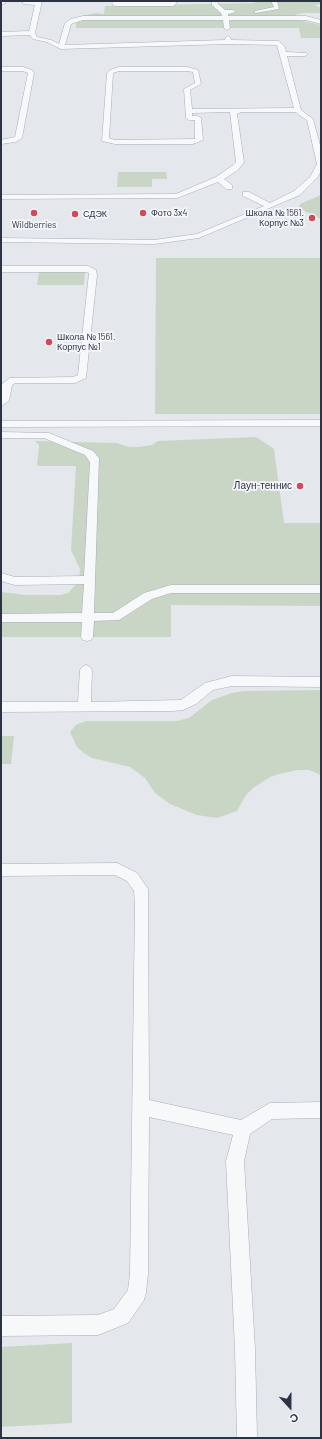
<!DOCTYPE html>
<html>
<head>
<meta charset="utf-8">
<style>
  body { margin:0 }
  #map { position:relative; width:322px; height:1439px; overflow:hidden; background:#e4e7ec; font-family:Barlow,sans-serif }
  canvas { display:block }
  .frame { position:absolute; inset:0; border:2px solid #2b3445; pointer-events:none }
  .north { position:absolute; left:270px; top:1387px; width:40px; height:40px; -webkit-text-stroke:3px #f4f6f9; paint-order:stroke; rotate:159deg; font-size:11px; font-weight:700; line-height:16px; text-align:center; color:#2b3445 }
  .north::after { content:''; display:block; margin:auto; width:14px; height:18px; background:#2b3445; clip-path:polygon(50% 0,100% 100%,50% 72%,0 100%) }
</style>
</head>
<body>
<div id="map">
<canvas width="322" height="1439"></canvas>
<div class="frame"></div>
<div class="north">С</div>
</div>
<script>
const c = document.querySelector('canvas').getContext('2d');
c.lineJoin = 'round';
function fill(path, color) { c.fillStyle = color; c.fill(path, 'evenodd'); }
const toPath = rows => new Path2D(rows.map(r => 'M' + r).join(''));
function strokePath(path, color, width, dash) { c.strokeStyle = color; c.lineWidth = width; c.lineCap = dash ? 'butt' : 'round'; c.setLineDash(dash || []); c.stroke(path); }
function label(font, color, halo, rows, align = 'center') {
  c.font = font + ' Barlow,sans-serif'; c.lineWidth = 3.5; c.setLineDash([]); c.textBaseline = 'middle'; c.strokeStyle = halo; c.fillStyle = color; for (const [text, x, y, turn = 0] of rows) {
    c.save(); c.translate(x, y); c.rotate((+turn || 0) * Math.PI / 180); c.textAlign = isNaN(turn) ? turn : align; if (halo) c.strokeText(text, 0, 0); c.fillText(text, 0, 0); c.restore();
  }
}
fill(toPath([
  [255,1,321,1,321,4,314,5,321,8,321,13,304,13,297,14,295,17,299,20,321,25,321,38,301,38,299,28,76,28,76,21,82,16,95,13,104,14,105,6,255,3],
  [118,172,166,172,167,179,152,179,152,187,117,187],
  [321,195,321,219,306,212,299,206,300,204],
  [156,258,321,258,321,414,155,414],
  [39,272,85,272,84,285,37,285],
  [256,437,274,449,284,523,321,523,321,606,171,605,171,637,1,637,1,592,26,595,61,595,68,593,79,581,80,569,71,550,76,466,37,466,39,445,35,441,117,443,129,447,138,447,152,445,158,441],
  [321,690,321,775,309,770,298,770,279,774,270,777,253,788,246,795,237,811,217,818,197,815,170,804,155,793,145,778,130,767,92,758,84,753,77,747,70,732,76,725,86,721,177,721,189,718,212,700,232,693,244,691],
  [1,736,14,736,11,764,1,764],
  [72,1343,72,1423,1,1427,1,1347]
]), '#c9d6c5');
const service = toPath([
  [1,1,5,2,6,3,1,5,1,1],
  [25,1,42,1,35,33,37,37,51,40,59,44,65,23,71,19,83,16,222,16,221,13,212,5,212,1,218,1,218,4,225,10,233,10,236,12,228,14,228,16,306,16,321,20,321,24,306,20,229,20,230,28,227,30,224,28,223,20,83,20,71,24,65,45,225,40,226,37,228,36,230,37,231,40,279,41,285,47,286,52,307,53,308,54,305,56,287,56,301,110,313,119,321,149,321,171,317,178,300,195,199,238,154,244,1,242,1,238,154,240,197,234,264,206,243,196,243,192,249,192,270,203,294,191,310,177,317,164,307,120,299,115,296,112,241,112,237,114,244,162,238,170,224,179,232,185,232,189,226,189,218,182,177,198,1,199,1,195,176,194,216,177,232,166,236,162,230,112,192,113,192,116,198,116,201,118,203,140,193,144,115,144,102,141,107,73,110,70,119,67,187,67,198,70,201,84,190,90,192,109,294,108,277,45,228,44,61,49,47,42,33,39,30,35,1,36,1,32,29,31,35,5,23,4,23,2,25,1],
  [119,71,187,71,193,72,195,83,184,89,186,118,189,120,195,120,195,139,115,140,109,138,113,73,119,71],
  [113,1,119,1,118,2,177,1,175,5,173,6,115,6,112,4,113,1],
  [271,1,277,1,279,9,255,13,255,11,274,7,271,1],
  [1,67,23,67,32,70,34,73,22,138,16,142,1,144,1,140,15,137,28,73,23,71,1,71,1,67],
  [1,266,88,266,96,270,97,275,86,378,75,383,15,383,12,385,9,401,1,406,2,384,10,378,73,377,78,375,89,273,86,272,1,272,1,266],
  [321,420,321,426,1,427,1,421,321,420],
  [1,432,49,433,93,451,99,458,94,613,113,613,144,593,171,585,321,585,321,593,171,593,152,599,119,620,94,621,93,637,91,640,87,641,83,640,81,637,82,622,1,622,1,614,82,613,84,584,15,585,1,581,1,573,15,577,84,576,90,462,85,455,44,438,1,438,1,432],
  [86,665,90,667,92,670,91,702,181,700,205,683,232,676,321,677,321,687,232,686,213,690,196,704,183,710,173,711,1,712,1,702,78,702,80,670,82,667,86,665],
  [117,863,137,873,148,889,149,1100,241,1120,270,1103,321,1102,321,1118,272,1119,250,1134,244,1161,255,1349,257,1438,237,1438,235,1349,226,1161,233,1135,149,1117,148,1274,146,1293,144,1300,128,1323,98,1335,1,1336,1,1316,98,1315,114,1309,128,1290,130,1274,135,904,134,891,127,881,115,875,1,876,1,864,117,863]
]);
strokePath(service, '#a9aeb7', 1);
fill(service, '#f7f8fa');
for (const [x, y, r, color] of [
  [34,213,4,"#d1495b"],
  [143,213,4,"#d1495b"],
  [75,214,4,"#d1495b"],
  [312,218,4,"#d1495b"],
  [49,342,4,"#d1495b"],
  [300,486,4,"#d1495b"]
]) { const dot = new Path2D(); dot.arc(x, y, r, 0, 2 * Math.PI); c.fillStyle = color; c.fill(dot); strokePath(dot, '#f4f6f9', 1.5); }
label('9px', '#2b3445', '#f4f6f9', [
  ["Фото 3х4",151,213],
  ["Школа № 1561.",304,213,"right"],
  ["Корпус №3",304,223,"right"],
  ["СДЭК",83,214],
  ["Wildberries",34,225,"center"],
  ["Школа № 1561.",57,337],
  ["Корпус №1",57,347]
], 'left');
label('10px', '#2b3445', '#f4f6f9', [
  ["Лаун-теннис",292,486]
], 'right');
</script>
</body>
</html>
